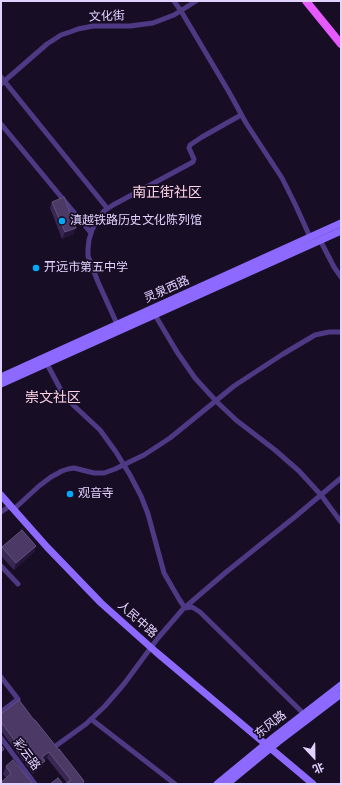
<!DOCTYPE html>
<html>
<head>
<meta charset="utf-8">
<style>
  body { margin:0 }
  #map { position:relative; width:342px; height:785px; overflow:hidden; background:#170e25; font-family:Poppins,"Noto Sans SC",sans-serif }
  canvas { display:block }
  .frame { position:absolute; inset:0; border:2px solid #e1d2ff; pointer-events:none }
  .north { position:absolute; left:294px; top:737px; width:40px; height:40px; -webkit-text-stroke:3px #170e25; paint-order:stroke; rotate:158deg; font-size:11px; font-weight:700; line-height:16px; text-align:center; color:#e1d2ff }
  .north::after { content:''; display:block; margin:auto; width:14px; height:18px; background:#e1d2ff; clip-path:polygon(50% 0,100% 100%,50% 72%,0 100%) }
</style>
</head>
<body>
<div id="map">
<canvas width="342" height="785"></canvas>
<div class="frame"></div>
<div class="north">北</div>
</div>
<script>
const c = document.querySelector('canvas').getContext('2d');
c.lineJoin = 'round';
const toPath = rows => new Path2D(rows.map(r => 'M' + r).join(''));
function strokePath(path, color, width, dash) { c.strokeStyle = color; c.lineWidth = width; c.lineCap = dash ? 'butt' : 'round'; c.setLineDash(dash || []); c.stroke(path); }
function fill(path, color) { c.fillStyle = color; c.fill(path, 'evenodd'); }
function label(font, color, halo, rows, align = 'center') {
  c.font = font + ' Poppins,"Noto Sans SC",sans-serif'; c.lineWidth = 3.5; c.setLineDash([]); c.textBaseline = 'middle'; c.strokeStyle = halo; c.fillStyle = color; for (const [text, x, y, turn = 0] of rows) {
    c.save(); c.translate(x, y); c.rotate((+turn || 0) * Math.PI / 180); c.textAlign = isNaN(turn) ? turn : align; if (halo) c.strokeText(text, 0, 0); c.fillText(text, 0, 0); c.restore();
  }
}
strokePath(toPath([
  [174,1,181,11,229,92,246,123,282,178,295,204,310,237],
  [1,77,107,208],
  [1,84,47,44,61,35,70,32,78,29,93,26,130,26,153,23,174,15,196,1],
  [1,124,91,233],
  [320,240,334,267,341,277],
  [155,315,177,352,195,378,216,401,236,420,275,450,299,471,321,495,341,522],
  [117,324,98,282,88,256,88,249,89,240,92,230,97,221,104,211,113,205,193,162,194,159,189,148,190,145,202,137,241,115],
  [47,364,62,392,70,402,100,430,116,452,130,475,141,496,148,514,164,573,179,599,185,608,192,607,200,612,304,714],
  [14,509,39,486,51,477,62,471,68,469,74,468,94,473,104,473,115,469,144,455,170,438,234,386,283,354,315,335,329,332,341,332],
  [1,512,10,506],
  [1,566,18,584],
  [1,677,18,699,1,712],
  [91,719,175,784],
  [1,738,35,784],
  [57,745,86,724,105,706,124,684,158,638,183,609,225,573,296,516,341,478]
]), '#4d3984', 5);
strokePath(toPath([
  [1,377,341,223],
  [1,384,341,231],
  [1,495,47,547,101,603,156,652,313,784],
  [217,784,274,737,341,685],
  [227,784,278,742,341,694]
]), '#8e69ff', 7);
strokePath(toPath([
  [306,1,341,44]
]), '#e659ff', 8);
fill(toPath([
  [52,202,74,234,62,239,50,208],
  [36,546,34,552,14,570,1,556,2,547],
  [1,714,34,720,84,781,67,783,47,758,44,760,42,767,33,774,1,731],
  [6,766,33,784,6,778,3,774]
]), '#3a2753');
fill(toPath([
  [76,228,74,234,62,239,65,232],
  [36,546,34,552,14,570,16,563],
  [4,749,1,758,1,752],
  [49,752,47,758,40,763,42,757],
  [45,761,42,767,33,774,35,768]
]), '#241539');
const building = toPath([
  [64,197,76,228,65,232,52,202,64,197],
  [22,530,36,546,16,563,2,547,22,530],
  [19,700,34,720,35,720,59,750,59,749,84,781,83,783,84,784,65,784,71,780,49,752,42,757,45,761,35,768,1,722,1,714,19,700],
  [1,745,4,749,1,752,1,745],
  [13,760,33,784,1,784,1,782,11,774,6,766,13,760],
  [58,778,63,784,50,784,58,778]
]);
fill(building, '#4c3965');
strokePath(building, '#63517e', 1);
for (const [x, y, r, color] of [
  [62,221,4,"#00abfd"],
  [36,268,4,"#00abfd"],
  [70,494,4,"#00abfd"]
]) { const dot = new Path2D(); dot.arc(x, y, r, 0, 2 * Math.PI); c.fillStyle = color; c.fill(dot); strokePath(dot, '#170e25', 1.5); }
label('12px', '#e1d2ff', '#170e25', [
  ["文化街",107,17,-2],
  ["灵泉西路",167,290,-24],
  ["人民中路",137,620,42],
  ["东风路",271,725,-38],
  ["彩云路",26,755,53]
]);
label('12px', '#e1d2ff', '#170e25', [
  ["滇越铁路历史文化陈列馆",70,221],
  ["开远市第五中学",44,268],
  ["观音寺",78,494]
], 'left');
label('14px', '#ffd4e6', '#170e25', [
  ["南正街社区",167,193],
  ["崇文社区",53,398]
]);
</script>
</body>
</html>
